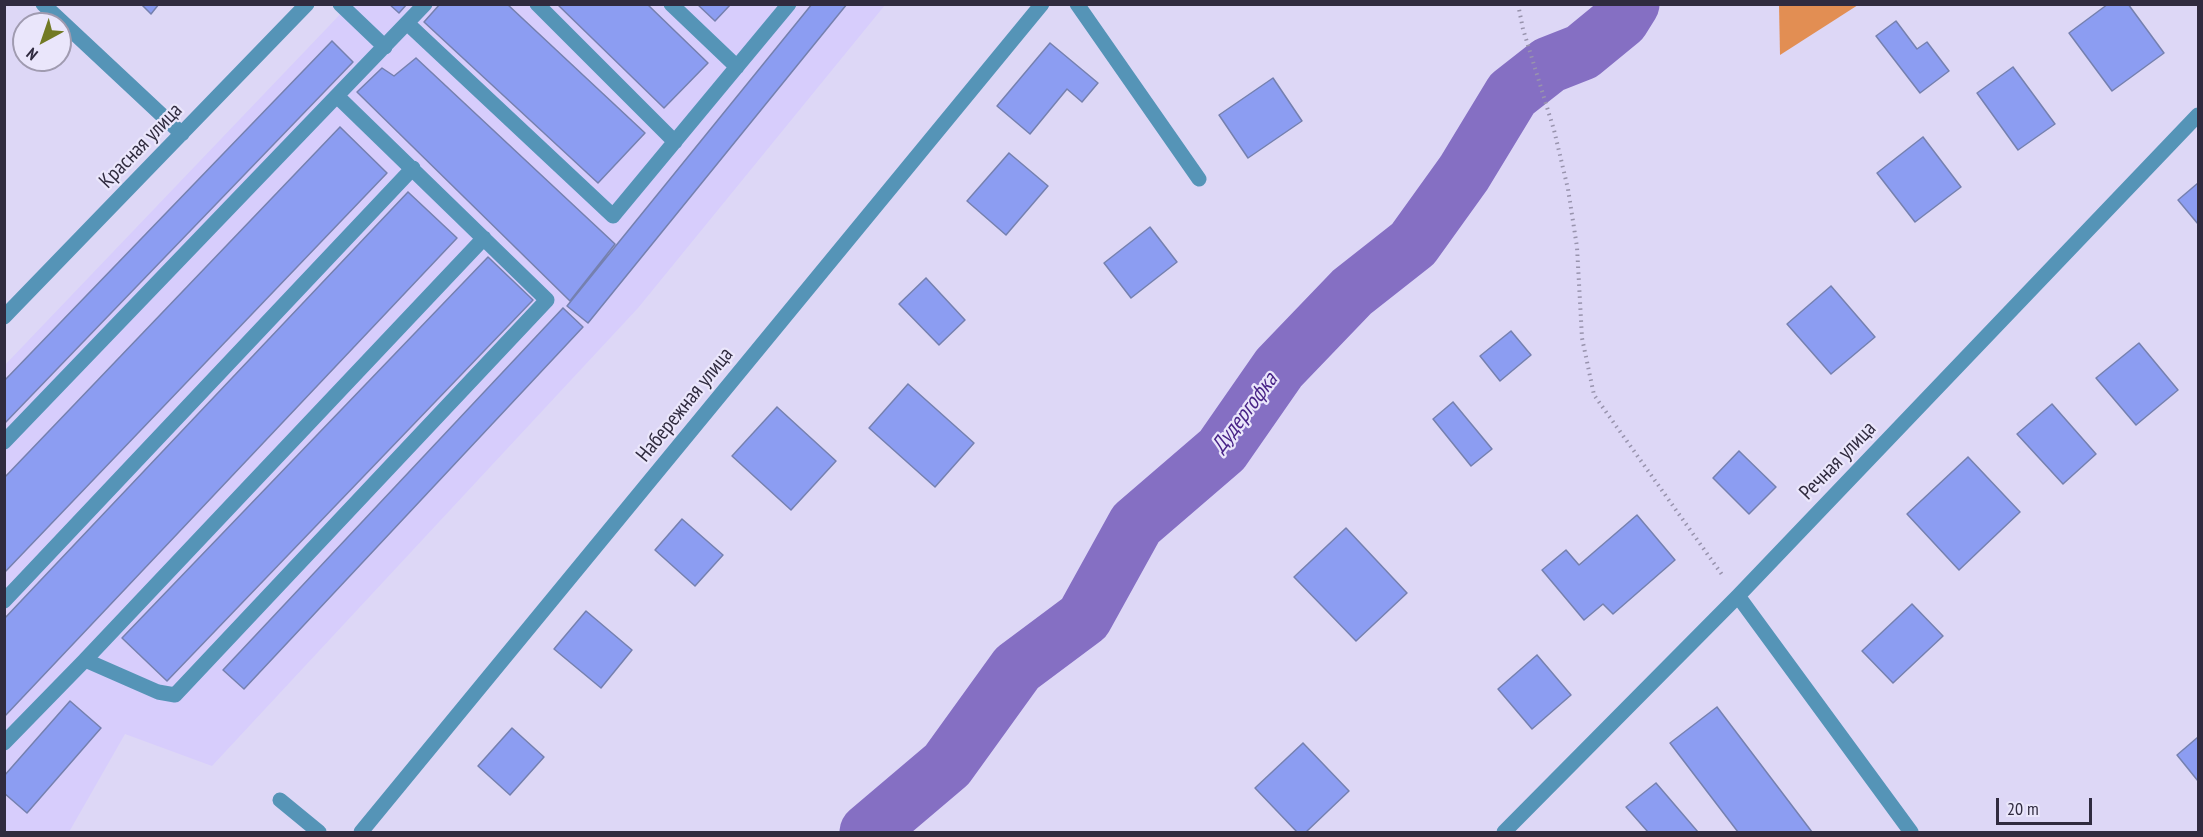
<!DOCTYPE html>
<html>
<head>
<meta charset="utf-8">
<style>
  body { margin:0 }
  #map { position:relative; width:2203px; height:837px; overflow:hidden; background:#ddd7f6; font-family:"PT Sans Narrow",sans-serif }
  canvas { display:block }
  .frame { position:absolute; inset:0; border:6px solid #302b3f; pointer-events:none }
  .north { position:absolute; left:12px; top:12px; width:60px; height:60px; box-sizing:border-box; background:#eae6fb; border:2px solid #a09bb0; border-radius:50%; rotate:220deg; font-size:16px; font-weight:700; line-height:24px; text-align:center; color:#302b3f }
  .north::after { content:''; display:block; margin:auto; width:21px; height:27px; background:#727a24; clip-path:polygon(50% 0,100% 100%,50% 72%,0 100%) }
  .scale { position:absolute; left:1996px; top:798px; width:96px; height:27px; box-sizing:border-box; border:3px solid #302b3f; border-top:0; padding-left:8px; font-size:18px; line-height:21px; white-space:nowrap; color:#302b3f; -webkit-text-stroke:4px #eae6fb; paint-order:stroke }
</style>
</head>
<body>
<div id="map">
<canvas width="2203" height="837"></canvas>
<div class="frame"></div>
<div class="north">N</div>
<div class="scale">20 m</div>
</div>
<script>
const c = document.querySelector('canvas').getContext('2d');
c.lineJoin = 'round';
function fill(path, color) { c.fillStyle = color; c.fill(path, 'evenodd'); }
const toPath = rows => new Path2D(rows.map(r => 'M' + r).join(''));
function strokePath(path, color, width, dash) { c.strokeStyle = color; c.lineWidth = width; c.lineCap = dash ? 'butt' : 'round'; c.setLineDash(dash || []); c.stroke(path); }
function label(font, color, halo, rows, align = 'center') {
  c.font = font + ' "PT Sans Narrow",sans-serif'; c.lineWidth = 4.5; c.setLineDash([]); c.textBaseline = 'middle'; c.strokeStyle = halo; c.fillStyle = color; for (const [text, x, y, turn = 0] of rows) {
    c.save(); c.translate(x, y); c.rotate((+turn || 0) * Math.PI / 180); c.textAlign = isNaN(turn) ? turn : align; if (halo) c.strokeText(text, 0, 0); c.fillText(text, 0, 0); c.restore();
  }
}
fill(toPath([
  [349,5,885,5,638,308,212,766,125,734,69,832,5,832,4,366]
]), '#d7cdfc');
fill(toPath([
  [1779,5,1779,4,1858,5,1780,55]
]), '#e28e53');
strokePath(toPath([
  [868,832,947,765,1017,668,1084,618,1136,524,1222,450,1279,368,1352,292,1413,244,1464,173,1512,94,1549,65,1582,52,1621,20,1631,4]
]), '#856fc3', 57);
const building = toPath([
  [141,4,159,4,151,14,141,4],
  [389,4,407,4,399,13,389,4],
  [440,4,507,4,645,133,598,183,424,22,440,4],
  [557,4,647,4,708,63,664,108,557,4],
  [697,4,731,4,715,21,697,4],
  [812,4,847,4,588,323,567,306,812,4],
  [2108,4,2128,4,2164,53,2112,91,2069,33,2108,4],
  [1896,21,1917,49,1927,42,1949,71,1920,93,1876,36,1896,21],
  [332,41,353,62,4,424,4,381,332,41],
  [1050,43,1098,83,1082,102,1067,89,1030,134,997,106,1050,43],
  [416,58,615,244,570,301,357,92,382,68,394,76,416,58],
  [2013,67,2055,124,2018,150,1977,93,2013,67],
  [1273,78,1302,121,1248,158,1219,115,1273,78],
  [340,127,387,173,4,573,4,478,340,127],
  [1923,137,1961,187,1915,222,1877,173,1923,137],
  [1009,153,1048,186,1006,235,967,201,1009,153],
  [2198,183,2198,224,2178,200,2198,183],
  [408,192,457,238,4,717,4,619,408,192],
  [1150,227,1177,262,1131,298,1104,263,1150,227],
  [488,257,533,300,167,681,122,638,488,257],
  [926,278,965,320,939,345,899,304,926,278],
  [1831,286,1875,337,1831,374,1787,324,1831,286],
  [563,308,583,327,244,689,223,670,563,308],
  [1511,331,1531,355,1500,381,1480,356,1511,331],
  [2139,343,2178,390,2136,425,2096,378,2139,343],
  [908,384,974,443,935,487,869,428,908,384],
  [1453,402,1492,449,1471,466,1433,419,1453,402],
  [2052,404,2096,454,2063,484,2017,434,2052,404],
  [777,407,836,461,791,510,732,456,777,407],
  [1739,451,1776,487,1749,514,1713,478,1739,451],
  [1968,457,2020,512,1959,570,1907,514,1968,457],
  [1637,515,1675,560,1613,614,1603,604,1584,620,1542,570,1566,550,1579,565,1637,515],
  [682,519,723,555,695,586,655,550,682,519],
  [1346,528,1407,593,1356,641,1294,577,1346,528],
  [1912,604,1943,636,1893,683,1862,651,1912,604],
  [586,611,632,650,601,688,554,649,586,611],
  [1537,655,1571,695,1532,729,1498,689,1537,655],
  [70,701,101,728,27,813,4,793,4,776,70,701],
  [1717,707,1812,832,1738,832,1670,743,1717,707],
  [512,728,544,757,510,795,478,766,512,728],
  [2198,737,2198,781,2177,755,2198,737],
  [1303,743,1349,791,1306,832,1297,832,1255,788,1303,743],
  [1656,783,1698,832,1648,832,1626,807,1656,783]
]);
fill(building, '#8c9df2');
strokePath(building, '#7580af', 1.5);
strokePath(toPath([
  [1518,4,1523,29,1554,130,1568,189,1577,247,1582,338,1594,395,1723,576]
]), '#9893ad', 4, [1.5, 4.5]);
strokePath(toPath([
  [43,4,182,134],
  [340,4,385,47],
  [537,4,675,142],
  [671,4,737,67],
  [1077,4,1199,179],
  [407,23,613,216,789,4],
  [4,317,307,4],
  [4,442,425,4],
  [1738,596,1911,832],
  [4,601,413,168],
  [85,660,484,238],
  [4,743,85,660,158,692,175,695,547,300,337,96],
  [280,800,319,832],
  [361,832,1042,4],
  [1504,832,1738,596,2198,115]
]), '#5594b7', 15);
label('21px', '#302b3f', '#eae6fb', [
  ["Красная улица",141,146,-46],
  ["Набережная улица",685,405,-51],
  ["Речная улица",1838,461,-46]
]);
label('italic 22px', '#482387', '#eae6fb', [
  ["Дудергофка",1245,413,-53]
]);
</script>
</body>
</html>
